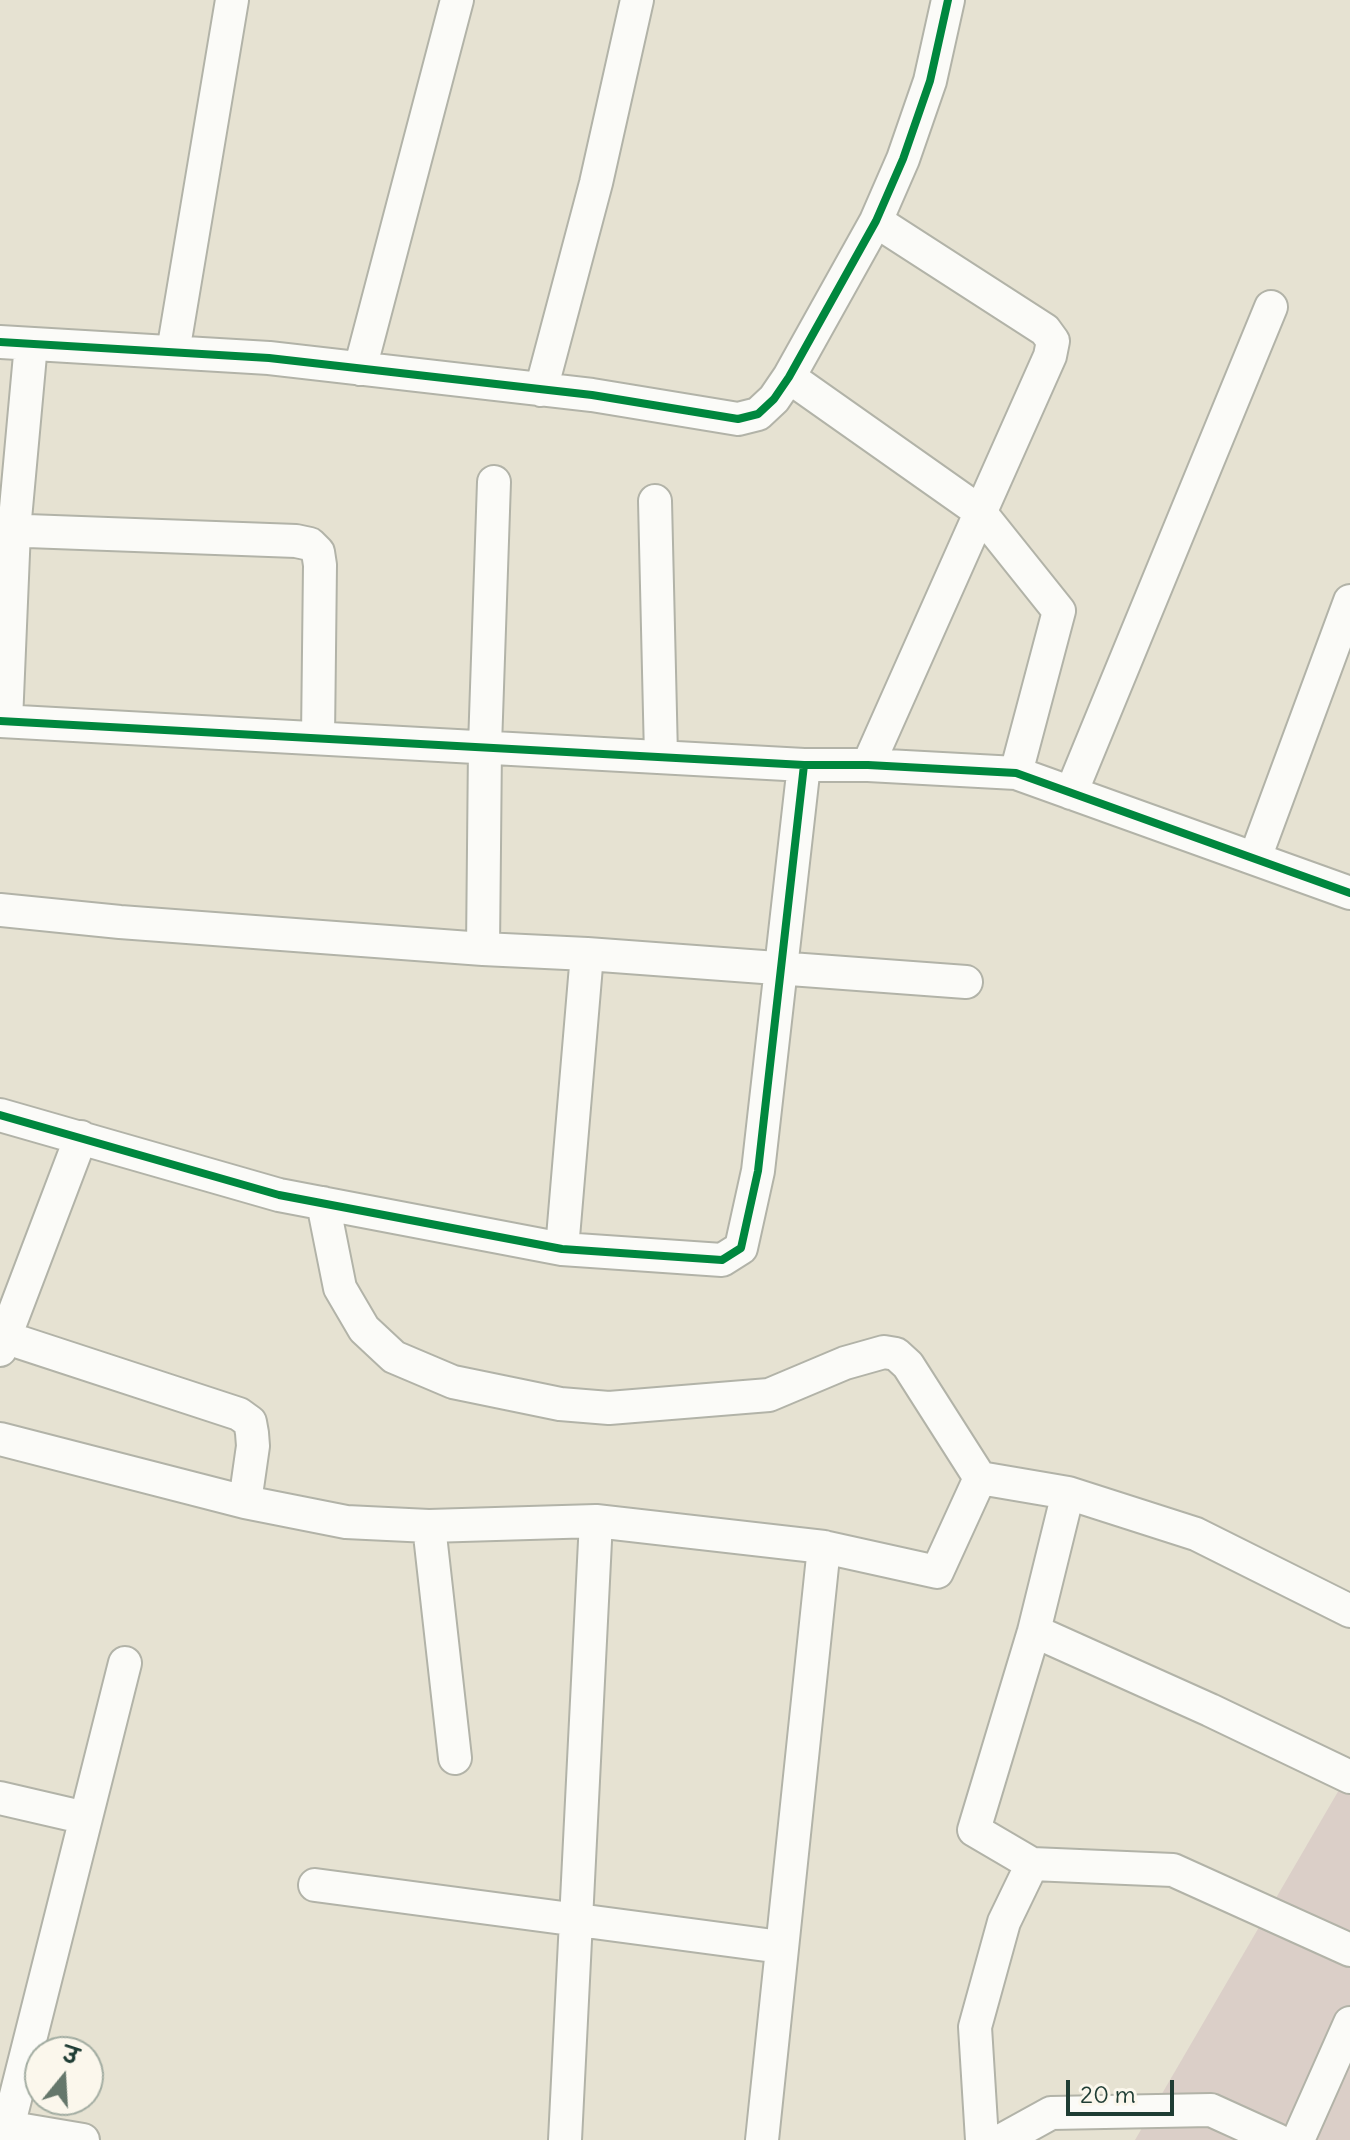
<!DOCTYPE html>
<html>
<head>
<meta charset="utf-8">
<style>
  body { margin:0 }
  #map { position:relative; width:1350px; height:2140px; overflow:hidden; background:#e6e2d2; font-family:Delius,"Playpen Sans Deva",sans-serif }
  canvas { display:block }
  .north { position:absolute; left:24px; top:2036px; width:80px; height:80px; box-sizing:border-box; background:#fbf7ec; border:2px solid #a3ada2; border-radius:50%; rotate:18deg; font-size:22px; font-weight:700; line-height:32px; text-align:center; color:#1f3d34 }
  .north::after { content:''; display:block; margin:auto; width:28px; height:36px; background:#65776b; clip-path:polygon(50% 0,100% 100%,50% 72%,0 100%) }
  .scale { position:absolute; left:1066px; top:2080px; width:108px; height:36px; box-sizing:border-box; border:4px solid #1f3d34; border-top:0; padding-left:10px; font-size:24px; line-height:28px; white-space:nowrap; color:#1f3d34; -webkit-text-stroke:6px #fbf7ec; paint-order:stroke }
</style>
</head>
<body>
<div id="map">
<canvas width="1350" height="2140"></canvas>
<div class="north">उ</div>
<div class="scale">20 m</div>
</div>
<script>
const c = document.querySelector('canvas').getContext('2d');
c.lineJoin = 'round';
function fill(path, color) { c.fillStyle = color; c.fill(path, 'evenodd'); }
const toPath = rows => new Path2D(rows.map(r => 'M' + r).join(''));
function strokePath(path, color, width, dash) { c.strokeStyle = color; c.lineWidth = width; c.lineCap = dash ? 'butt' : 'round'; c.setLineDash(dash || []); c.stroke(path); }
fill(toPath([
  [1350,1771,1350,2140,1135,2140]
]), '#dbcfc8');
const minor = toPath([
  [0,342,269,358,592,395,738,419,758,414,774,399,789,377,876,221,903,159,930,81,948,0],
  [173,352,232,0],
  [360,369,457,0],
  [789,377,979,511,1059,611,1016,773],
  [541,390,596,183,637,0],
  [494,482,485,746,483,949,587,954,562,1249],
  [655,501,661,756],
  [0,530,296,541,310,544,318,552,320,565,318,737],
  [0,721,804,765,868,765,1016,773,1350,893],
  [6,721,14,530,31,344],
  [868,765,1050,356,1053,341,1045,330,876,221],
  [1071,793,1271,307],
  [1255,858,1350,601],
  [0,910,120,922,483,949],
  [587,954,966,982],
  [0,1115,279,1195,562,1249,722,1260,741,1248,758,1171,804,765],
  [323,1203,340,1288,364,1329,394,1357,453,1382,560,1404,609,1408,769,1395,845,1363,884,1352,896,1354,908,1365,980,1478,1068,1493,1196,1534,1350,1611],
  [4,1337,239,1414,250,1422,252,1433,253,1446,245,1502],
  [0,1350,81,1137],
  [0,1439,245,1502,346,1522,429,1526,596,1521,824,1547,937,1572,980,1478],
  [1068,1493,1034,1631,974,1830,1032,1864,1173,1870,1350,1950],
  [429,1526,455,1758],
  [1034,1631,1210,1710,1350,1777],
  [0,1798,86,1818],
  [315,1885,781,1947],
  [0,2126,83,2140],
  [8,2127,125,1663],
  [565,2140,596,1521],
  [762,2140,824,1547],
  [982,2140,975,2027,1004,1922,1032,1864],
  [1002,2140,1051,2113,1211,2110,1277,2140],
  [1298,2140,1350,2023]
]);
strokePath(minor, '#b2b3a8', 36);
strokePath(minor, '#fbfbf8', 32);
strokePath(toPath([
  [0,342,269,358,592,395,738,419,758,414,774,399,789,377,876,221,903,159,930,81,948,0],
  [0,721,804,765,868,765,1016,773,1350,893],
  [0,1115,279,1195,562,1249,722,1260,741,1248,758,1171,804,765]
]), '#00873e', 8);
</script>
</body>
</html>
